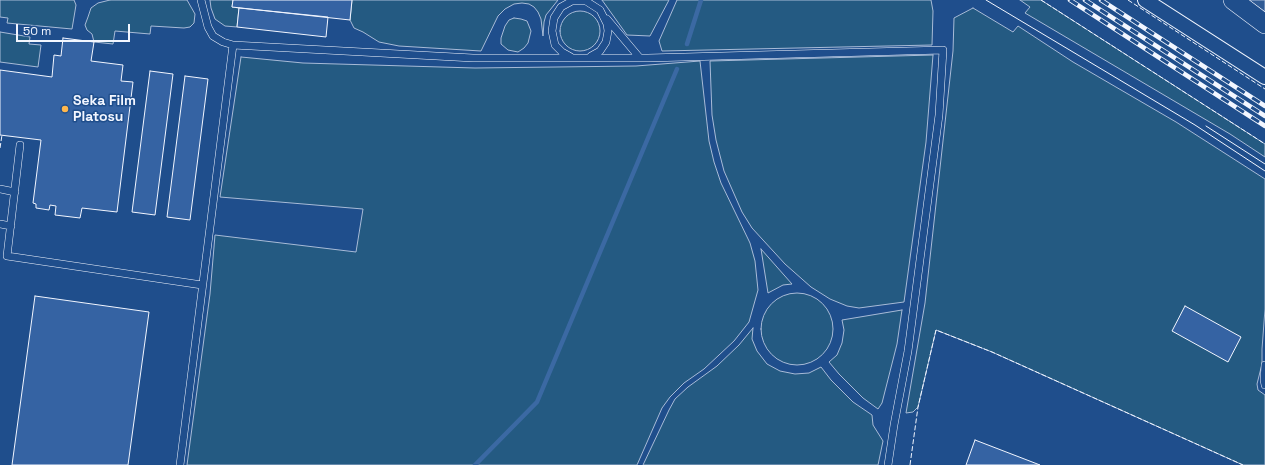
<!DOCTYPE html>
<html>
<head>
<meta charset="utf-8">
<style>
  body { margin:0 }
  #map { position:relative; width:1265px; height:465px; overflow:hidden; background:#1f4e8c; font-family:"Space Grotesk",sans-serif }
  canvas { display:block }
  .scale { position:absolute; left:16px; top:24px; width:114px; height:18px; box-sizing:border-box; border:2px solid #f2f6ff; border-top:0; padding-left:5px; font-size:12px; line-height:14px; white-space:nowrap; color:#f2f6ff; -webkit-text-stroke:3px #1f4e8c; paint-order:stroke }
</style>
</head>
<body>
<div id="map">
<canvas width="1265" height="465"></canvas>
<div class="scale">50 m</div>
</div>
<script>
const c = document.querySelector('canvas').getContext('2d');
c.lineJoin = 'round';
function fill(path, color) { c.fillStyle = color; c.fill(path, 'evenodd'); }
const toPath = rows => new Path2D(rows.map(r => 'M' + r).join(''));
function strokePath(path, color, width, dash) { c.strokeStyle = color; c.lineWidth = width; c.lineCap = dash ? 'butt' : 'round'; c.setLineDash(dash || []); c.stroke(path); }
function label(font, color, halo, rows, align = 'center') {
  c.font = font + ' "Space Grotesk",sans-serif'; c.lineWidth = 3; c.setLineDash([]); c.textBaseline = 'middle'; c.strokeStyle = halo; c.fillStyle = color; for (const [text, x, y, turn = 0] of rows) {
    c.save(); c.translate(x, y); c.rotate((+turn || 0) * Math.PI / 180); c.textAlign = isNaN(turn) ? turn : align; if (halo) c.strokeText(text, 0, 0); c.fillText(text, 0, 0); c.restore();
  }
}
const green = toPath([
  [0,0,74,0,76,5,72,29,7,23,8,18,0,17,0,0],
  [110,0,187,0,195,14,194,23,190,27,184,28,151,26,150,34,115,31,113,44,94,42,92,34,87,30,85,25,88,17,91,8,98,3,110,0],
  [210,0,233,0,232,7,239,8,237,27,225,26,215,19,211,8,210,0],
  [352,0,558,0,546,15,544,22,543,36,541,19,538,12,534,7,529,4,522,3,514,4,505,9,498,16,481,51,399,46,379,42,363,32,354,28,350,20,352,0],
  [602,0,669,0,650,36,627,35,602,0],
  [677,0,931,0,933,11,932,45,662,51,659,41,677,0],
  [1020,0,1041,0,1265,144,1265,157,1230,134,1025,13,1030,7,1020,0],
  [973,8,1013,32,1018,26,1073,62,1176,122,1265,179,1265,309,1262,349,1262,364,1257,384,1258,390,1265,395,1265,465,1243,465,992,352,936,330,918,407,913,412,906,413,925,303,953,51,954,18,973,8],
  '560 31a20 20 0 1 1 40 0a20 20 0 1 1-40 0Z',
  [514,18,521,19,527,21,531,31,528,43,524,48,518,52,508,50,501,44,501,38,505,26,509,20,514,18],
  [0,32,30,37,29,44,41,45,38,67,0,62,0,32],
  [933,55,926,142,904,302,859,308,847,306,830,299,811,287,785,264,752,228,742,212,724,171,716,140,712,115,710,61,933,55],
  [241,57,303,63,475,68,636,66,700,61,709,141,714,162,721,183,750,243,755,261,758,290,749,322,734,341,704,369,684,383,670,397,662,408,637,465,187,465,210,294,215,235,356,252,363,209,220,197,241,57],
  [761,249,792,284,783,285,768,293,761,249],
  '761 329a36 36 0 1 1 72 0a36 36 0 1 1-72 0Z',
  [902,310,897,344,882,403,878,409,863,398,839,374,829,362,837,355,842,343,844,330,842,320,902,310],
  [753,328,752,339,757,351,767,364,780,371,795,374,809,373,821,367,831,380,853,402,872,415,873,425,883,441,878,465,643,465,669,410,675,399,688,387,717,366,739,345,753,328]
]);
fill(green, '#245a82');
strokePath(green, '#a8bbd7', 1);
const parking = toPath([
  [1249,0,1265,0,1265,12,1249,0]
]);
fill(parking, '#305b95');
strokePath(parking, '#a8bbd7', 1);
strokePath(toPath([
  [687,44,701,0],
  [475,465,537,402,677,69]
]), '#3b69a3', 4.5);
const building = toPath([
  [233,0,352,0,350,20,232,7,233,0],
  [239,8,328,17,326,37,237,27,239,8],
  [63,38,94,42,91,61,123,65,121,81,133,82,117,212,82,208,80,218,55,215,56,206,50,205,49,210,36,208,36,204,33,203,41,140,0,135,0,70,52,77,54,55,61,56,63,38],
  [150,71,173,74,155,215,132,212,150,71],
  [185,76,208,79,190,220,167,217,185,76],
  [35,296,149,312,128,465,12,465,35,296],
  [1185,306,1241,337,1228,362,1172,331,1185,306],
  [975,440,1040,465,966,465,975,440]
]);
fill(building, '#3563a3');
strokePath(building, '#f2f6ff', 1);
const service = toPath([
  [201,0,208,27,213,36,223,42,233,45,473,58,648,58,943,50,939,115,908,351,894,425,888,465],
  [607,19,639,57],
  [571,57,562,52,555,45,552,31,554,18,561,7,572,1,586,1,600,10,607,24,608,31,606,42,600,51,591,56],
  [20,145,7,256,202,285],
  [0,189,15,192],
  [0,224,11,226],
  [1265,365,1264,380,1265,385],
  [180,465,233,45]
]);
const minor = toPath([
  [1145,0,1265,77]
]);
const secondary = toPath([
  [1233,0,1265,24]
]);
strokePath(service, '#f2f6ff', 8);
strokePath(minor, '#f2f6ff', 16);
strokePath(secondary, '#f2f6ff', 20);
strokePath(service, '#1f4e8c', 7);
strokePath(minor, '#1f4e8c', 14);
strokePath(secondary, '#1f4e8c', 19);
strokePath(toPath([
  [986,0,1195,125,1265,171],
  [1206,126,1265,164]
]), '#f2f6ff', 1);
const rail = toPath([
  [1070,0,1265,126],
  [1085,0,1265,116],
  [1101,0,1265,106]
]);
strokePath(rail, '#f2f6ff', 4.5);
strokePath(rail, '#1f4e8c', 3, [9]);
strokePath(toPath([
  [1041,0,1265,144],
  [1128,0,1265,89],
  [0,148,2,135],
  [910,465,918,407,936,330,992,352,1243,465]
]), '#f2f6ff', 1, [5, 2]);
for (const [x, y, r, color] of [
  [65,109,4,"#ffb74d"]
]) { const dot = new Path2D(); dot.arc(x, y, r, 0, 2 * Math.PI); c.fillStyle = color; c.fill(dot); strokePath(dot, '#1f4e8c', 1.5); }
label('bold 14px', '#f2f6ff', '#1f4e8c', [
  ["Seka Film",73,101],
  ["Platosu",73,117]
], 'left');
</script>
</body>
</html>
